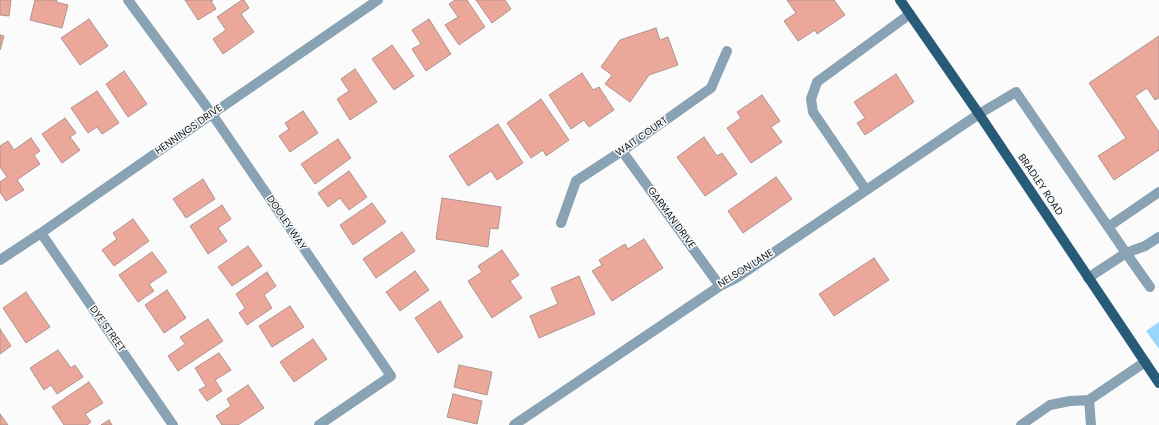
<!DOCTYPE html>
<html>
<head>
<meta charset="utf-8">
<style>
  body { margin:0 }
  canvas { display:block; background:#fbfbfb }
</style>
</head>
<body>
<canvas width="1159" height="425"></canvas>
<script>
const c = document.querySelector('canvas').getContext('2d');
c.lineJoin = 'round';
function fill(path, color) { c.fillStyle = color; c.fill(path, 'evenodd'); }
const toPath = rows => new Path2D(rows.map(r => 'M' + r).join(''));
function strokePath(path, color, width, dash) { c.strokeStyle = color; c.lineWidth = width; c.lineCap = dash ? 'butt' : 'round'; c.setLineDash(dash || []); c.stroke(path); }
function label(font, color, halo, rows, align = 'center') {
  c.font = font + ' Poppins,sans-serif'; c.lineWidth = 3; c.setLineDash([]); c.textBaseline = 'middle'; c.strokeStyle = halo; c.fillStyle = color; for (const [text, x, y, turn = 0] of rows) {
    c.save(); c.translate(x, y); c.rotate((+turn || 0) * Math.PI / 180); c.textAlign = isNaN(turn) ? turn : align; if (halo) c.strokeText(text, 0, 0); c.fillText(text, 0, 0); c.restore();
  }
}
fill(toPath([
  [1159,322,1159,349,1146,331]
]), '#98d6fb');
const building = toPath([
  [0,0,11,0,9,16,0,15,0,0],
  [35,0,57,0,56,2,68,5,62,28,30,20,35,0],
  [185,0,213,0,211,1,216,9,198,20,185,0],
  [242,0,244,0,249,8,241,14,254,32,223,54,213,39,226,30,217,17,242,0],
  [455,0,467,0,485,27,459,45,445,25,458,17,449,4,455,0],
  [476,0,505,0,511,9,492,23,476,0],
  [787,0,834,0,845,15,817,34,815,30,798,41,784,21,796,13,787,0],
  [89,19,108,46,80,65,61,38,89,19],
  [429,19,451,54,426,71,412,49,421,44,412,30,429,19],
  [656,28,660,40,668,37,678,65,649,75,630,102,605,84,612,75,601,67,620,40,656,28],
  [0,35,4,36,0,50,0,35],
  [1159,36,1159,98,1155,100,1147,88,1135,96,1159,132,1159,150,1114,180,1098,156,1126,138,1089,83,1159,36],
  [392,45,414,76,394,90,372,59,392,45],
  [355,69,377,102,350,120,337,99,349,91,341,79,355,69],
  [124,71,147,104,128,117,106,84,124,71],
  [582,73,593,90,599,87,614,110,589,127,584,120,571,129,549,95,582,73],
  [896,74,914,102,865,135,857,123,865,118,854,102,896,74],
  [97,91,119,123,102,134,97,127,88,133,71,108,97,91],
  [762,95,780,121,771,127,782,142,751,163,727,128,741,118,737,112,762,95],
  [541,99,569,140,546,156,543,150,531,158,507,123,541,99],
  [303,111,318,133,290,152,279,136,289,129,285,123,303,111],
  [65,118,76,133,70,137,80,150,62,163,42,134,65,118],
  [498,124,523,163,497,180,491,171,468,186,449,156,498,124],
  [704,137,717,156,722,153,737,174,705,196,677,157,704,137],
  [31,138,40,151,34,155,40,164,17,180,24,190,6,201,0,192,0,182,7,177,0,167,0,146,8,141,14,150,31,138],
  [338,139,351,158,315,184,301,164,338,139],
  [349,171,367,197,349,210,340,198,328,207,318,193,349,171],
  [776,177,792,199,743,233,728,211,776,177],
  [203,179,215,199,186,218,173,199,203,179],
  [442,198,501,207,498,229,490,228,488,247,436,239,442,198],
  [372,203,386,222,353,245,340,225,372,203],
  [222,205,231,219,218,228,227,241,208,254,190,226,222,205],
  [133,219,149,241,114,266,102,250,117,239,113,233,133,219],
  [402,232,415,251,376,278,363,259,402,232],
  [644,239,663,268,612,301,592,271,602,265,599,260,625,244,628,249,644,239],
  [248,246,262,266,232,286,218,267,248,246],
  [502,250,519,275,510,281,522,298,492,318,468,281,482,272,478,266,502,250],
  [152,252,167,272,149,284,154,291,138,302,119,275,152,252],
  [874,258,889,280,834,316,819,294,874,258],
  [415,271,429,290,400,311,386,292,415,271],
  [267,272,276,286,264,295,272,308,247,325,239,313,245,308,236,294,267,272],
  [579,276,595,314,539,338,530,316,558,304,551,288,579,276],
  [167,290,186,318,164,333,145,305,167,290],
  [26,292,50,327,26,343,3,308,26,292],
  [440,301,463,337,438,353,415,318,440,301],
  [290,306,304,327,272,347,259,326,290,306],
  [208,319,223,341,178,371,168,356,185,344,180,337,208,319],
  [0,329,11,346,0,354,0,329],
  [313,339,327,359,294,382,280,362,313,339],
  [58,350,71,368,75,365,83,377,57,394,51,385,44,390,30,368,58,350],
  [219,353,231,370,215,380,222,391,207,401,199,390,206,386,195,368,219,353],
  [459,365,492,372,487,395,454,387,459,365],
  [89,382,103,403,85,414,91,422,87,425,64,425,52,407,89,382],
  [248,385,264,408,238,425,222,425,216,416,231,406,227,399,248,385],
  [453,394,482,401,477,424,447,417,453,394],
  [0,414,8,425,0,425,0,414],
  [109,420,112,425,101,425,109,420]
]);
fill(building, '#eca79b');
strokePath(building, '#ae938e', 1);
strokePath(toPath([
  [128,0,212,114,391,376,319,425],
  [622,151,720,286],
  [866,190,813,112,811,99,817,82,910,14],
  [561,223,576,181,622,151,711,88,727,51],
  [1108,227,1159,192],
  [41,233,173,425],
  [0,260,41,233,212,114,378,0],
  [1150,287,1126,253,1145,246,1159,237],
  [1089,400,1091,425],
  [514,425,720,286,736,278,979,114,1016,92,1126,253,1088,278],
  [1021,425,1050,405,1070,401,1089,400,1145,362]
]), '#89a3b4', 10);
strokePath(toPath([
  [900,0,979,114,1159,383]
]), '#285b77', 10);
label('10px', '#10191e', '#fbfbfb', [
  ["HENNINGS DRIVE",189,130,-35],
  ["WAIT COURT",642,137,-35],
  ["BRADLEY ROAD",1040,185,56],
  ["GARMAN DRIVE",671,218,54],
  ["DOOLEY WAY",286,223,56],
  ["NELSON LANE",746,269,-32],
  ["DYE STREET",107,329,55]
]);
</script>
</body>
</html>
